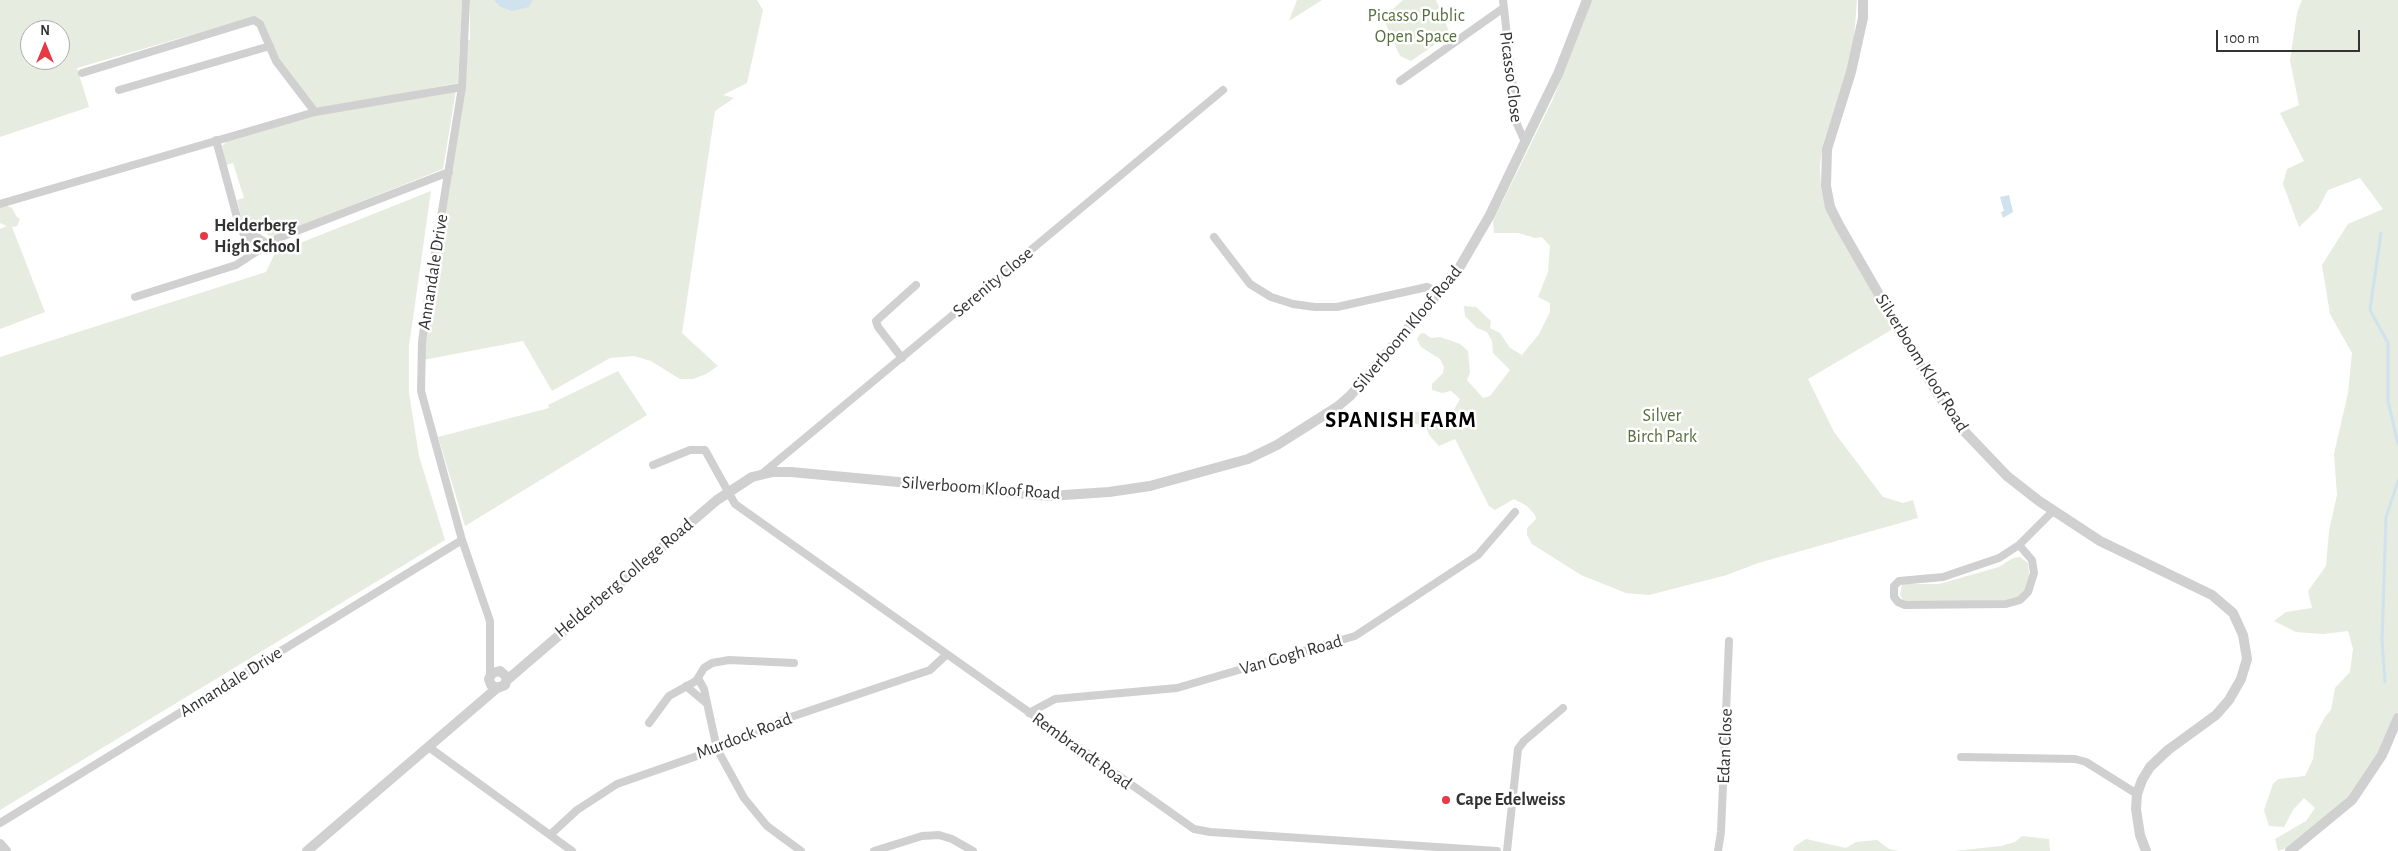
<!DOCTYPE html>
<html>
<head>
<meta charset="utf-8">
<style>
  body { margin:0 }
  #map { position:relative; width:2398px; height:851px; overflow:hidden; background:#fff; font-family:"Alegreya Sans",sans-serif }
  canvas { display:block }
  .north { position:absolute; left:20px; top:20px; width:50px; height:50px; box-sizing:border-box; background:#fff; border:1px solid #adadad; border-radius:50%; rotate:0deg; font-size:14px; font-weight:700; line-height:20px; text-align:center; color:#333 }
  .north::after { content:''; display:block; margin:auto; width:18px; height:22px; background:#e63946; clip-path:polygon(50% 0,100% 100%,50% 72%,0 100%) }
  .scale { position:absolute; left:2216px; top:30px; width:144px; height:22px; box-sizing:border-box; border:2px solid #333; border-top:0; padding-left:6px; font-size:15px; line-height:18px; white-space:nowrap; color:#333; -webkit-text-stroke:4px #fff; paint-order:stroke }
</style>
</head>
<body>
<div id="map">
<canvas width="2398" height="851"></canvas>
<div class="north">N</div>
<div class="scale">100 m</div>
</div>
<script>
const c = document.querySelector('canvas').getContext('2d');
c.lineJoin = 'round';
function fill(path, color) { c.fillStyle = color; c.fill(path, 'evenodd'); }
const toPath = rows => new Path2D(rows.map(r => 'M' + r).join(''));
function strokePath(path, color, width, dash) { c.strokeStyle = color; c.lineWidth = width; c.lineCap = dash ? 'butt' : 'round'; c.setLineDash(dash || []); c.stroke(path); }
function label(font, color, halo, rows, align = 'center') {
  c.font = font + ' "Alegreya Sans",sans-serif'; c.lineWidth = 5; c.setLineDash([]); c.textBaseline = 'middle'; c.strokeStyle = halo; c.fillStyle = color; for (const [text, x, y, turn = 0] of rows) {
    c.save(); c.translate(x, y); c.rotate((+turn || 0) * Math.PI / 180); c.textAlign = isNaN(turn) ? turn : align; if (halo) c.strokeText(text, 0, 0); c.fillText(text, 0, 0); c.restore();
  }
}
fill(toPath([
  [0,0,462,0,458,83,320,109,310,104,278,60,253,17,77,68,89,107,0,137],
  [30,30,60,30,60,60,30,60],
  [470,0,494,0,499,6,529,7,533,0,757,0,763,10,747,83,723,95,734,98,715,111,682,333,718,366,706,374,693,379,680,379,651,361,634,356,610,358,552,391,523,341,423,360,466,40,470,40],
  [1297,0,1322,0,1289,21],
  [1403,0,1436,0,1450,34,1411,61,1400,56,1383,18],
  [1592,0,1857,0,1853,51,1823,144,1820,165,1821,188,1828,213,1893,329,1808,379,1834,432,1883,497,1903,503,1913,500,1918,518,1758,563,1727,575,1649,595,1626,593,1581,575,1532,544,1527,535,1527,528,1536,519,1535,515,1527,506,1514,499,1495,510,1489,506,1455,439,1439,446,1429,435,1426,426,1415,424,1410,417,1412,411,1422,413,1433,411,1438,420,1442,421,1451,415,1460,399,1451,391,1442,393,1432,390,1432,384,1443,373,1444,367,1440,359,1421,347,1417,339,1420,334,1424,333,1431,338,1440,337,1460,344,1468,351,1470,373,1467,380,1483,398,1490,396,1510,370,1493,353,1492,341,1487,332,1477,328,1465,316,1464,306,1476,307,1491,321,1490,328,1500,333,1510,348,1522,355,1539,334,1550,312,1550,303,1538,297,1548,272,1550,246,1542,237,1535,238,1518,233,1494,233,1493,221,1553,99],
  [2302,0,2398,0,2398,711,2379,754,2350,799,2290,847,2278,851,2275,839,2306,821,2315,808,2304,798,2293,810,2284,827,2269,826,2264,810,2273,784,2278,779,2305,776,2313,759,2316,734,2325,717,2331,710,2335,688,2350,672,2353,649,2348,631,2323,634,2296,632,2274,621,2286,612,2312,608,2308,591,2326,566,2329,531,2337,495,2334,454,2348,393,2352,353,2330,314,2322,265,2348,224,2383,209,2360,178,2328,190,2318,209,2299,227,2283,184,2287,169,2304,161,2280,113,2299,105,2290,60,2297,13],
  [456,90,443,169,284,232,271,236,243,225,237,200,244,198,233,163,226,165,222,146,229,139,316,115],
  [431,191,409,346,409,393,419,456,445,540,0,810,0,357,266,272,275,253],
  [0,203,12,208,16,216,20,219,17,226,12,227,45,312,0,329,0,229,7,226,0,223],
  [618,371,647,415,465,526,438,437,549,408,548,405],
  [2020,557,2028,563,2030,585,2015,600,1909,602,1904,601,1900,595,1902,584,1939,584,1999,567,2013,558],
  [2022,836,2049,839,2050,851,1954,851,2001,846,2015,842],
  [1806,839,1846,848,1856,842,1877,840,1889,849,1899,851,1793,851,1795,846]
]), '#e6ecdf');
fill(toPath([
  [494,0,533,0,529,7,512,11,499,6],
  [2009,195,2013,212,2003,218,2001,212,2004,211,2000,197]
]), '#cfe2ee');
strokePath(toPath([
  [2381,233,2370,310,2388,343,2388,401,2398,444],
  [2385,682,2382,640,2386,517,2398,481]
]), '#cfe2ee', 3);
strokePath(toPath([
  [466,0,462,87,428,298,422,342,421,391,462,540,490,621,490,676],
  [1503,0,1517,124,1525,142],
  [82,73,254,20,260,24,276,61,315,112],
  [1400,81,1502,9],
  [119,90,270,46],
  [216,140,239,225,254,253],
  [0,204,315,112,462,87],
  [246,234,257,237,268,244],
  [1214,237,1250,284,1271,297,1293,304,1315,307,1337,307,1427,287,1440,293],
  [135,297,236,265,276,239,449,172],
  [902,358,878,327,876,321,916,285],
  [653,465,690,450,705,450,735,504,1194,829,1210,832,1497,851],
  [763,473,1223,90],
  [2019,545,2032,560,2034,573,2028,592,2020,600,2006,604,1905,605,1898,602,1894,597,1894,586,1899,581,1943,577,1999,558,2019,545,2053,511],
  [698,678,704,689,717,749,744,798,767,826,801,851],
  [686,686,705,702],
  [1029,713,1055,699,1177,688,1355,636,1478,555,1515,512],
  [649,723,669,696,696,681,704,668,712,663,729,660,794,663],
  [430,748,572,851],
  [1961,757,2075,759,2086,762,2137,794],
  [0,823,462,540],
  [550,835,577,810,617,784,717,749,785,719,930,670,947,654],
  [874,851,922,836,939,835,952,839,973,851],
  [1507,851,1518,749,1524,741,1563,708],
  [1718,851,1721,832,1729,641]
]), '#d0d0d0', 8);
strokePath(toPath([
  [1863,0,1863,18,1851,72,1827,149,1826,186,1830,207,1839,225,1908,345,1939,396,1964,431,2007,476,2039,501,2100,541,2212,595,2233,613,2243,635,2247,659,2241,679,2229,700,2216,715,2168,750,2150,767,2142,780,2137,794,2136,809,2140,835,2146,851],
  [507,680,717,500,752,477,773,472,791,472,1049,496,1109,492,1150,486,1248,459,1277,445,1337,407,1350,396,1458,270,1490,215,1525,142,1558,74,1587,0],
  [0,844,6,851],
  [307,851,497,688,505,685,507,677,500,671,492,673,489,679,491,685,497,688],
  [2290,851,2352,800,2382,755,2398,718]
]), '#d0d0d0', 10);
for (const [x, y, r, color] of [
  [204,236,5,"#e63946"],
  [1446,800,5,"#e63946"]
]) { const dot = new Path2D(); dot.arc(x, y, r, 0, 2 * Math.PI); c.fillStyle = color; c.fill(dot); strokePath(dot, '#fff', 2); }
label('18px', '#56703f', '#fff', [
  ["Picasso Public",1416,16],
  ["Open Space",1416,37],
  ["Silver",1662,416],
  ["Birch Park",1662,437]
]);
label('18px', '#333', '#fff', [
  ["Picasso Close",1511,77,83],
  ["Annandale Drive",433,272,-81],
  ["Serenity Close",993,282,-40],
  ["Silverboom Kloof Road",1407,329,-50],
  ["Silverboom Kloof Road",1922,363,58],
  ["Silverboom Kloof Road",981,488,4],
  ["Helderberg College Road",624,578,-40],
  ["Van Gogh Road",1291,655,-16],
  ["Annandale Drive",231,682,-32],
  ["Murdock Road",744,736,-21],
  ["Edan Close",1725,746,-88],
  ["Rembrandt Road",1082,751,36]
]);
label('bold 18px', '#333', '#fff', [
  ["Helderberg",214,226],
  ["High School",214,247],
  ["Cape Edelweiss",1456,800]
], 'left');
c.letterSpacing = '1px';
label('bold 22px', '#000', '#fff', [
  ["SPANISH FARM",1401,420]
]);
c.letterSpacing = '0px';
</script>
</body>
</html>
